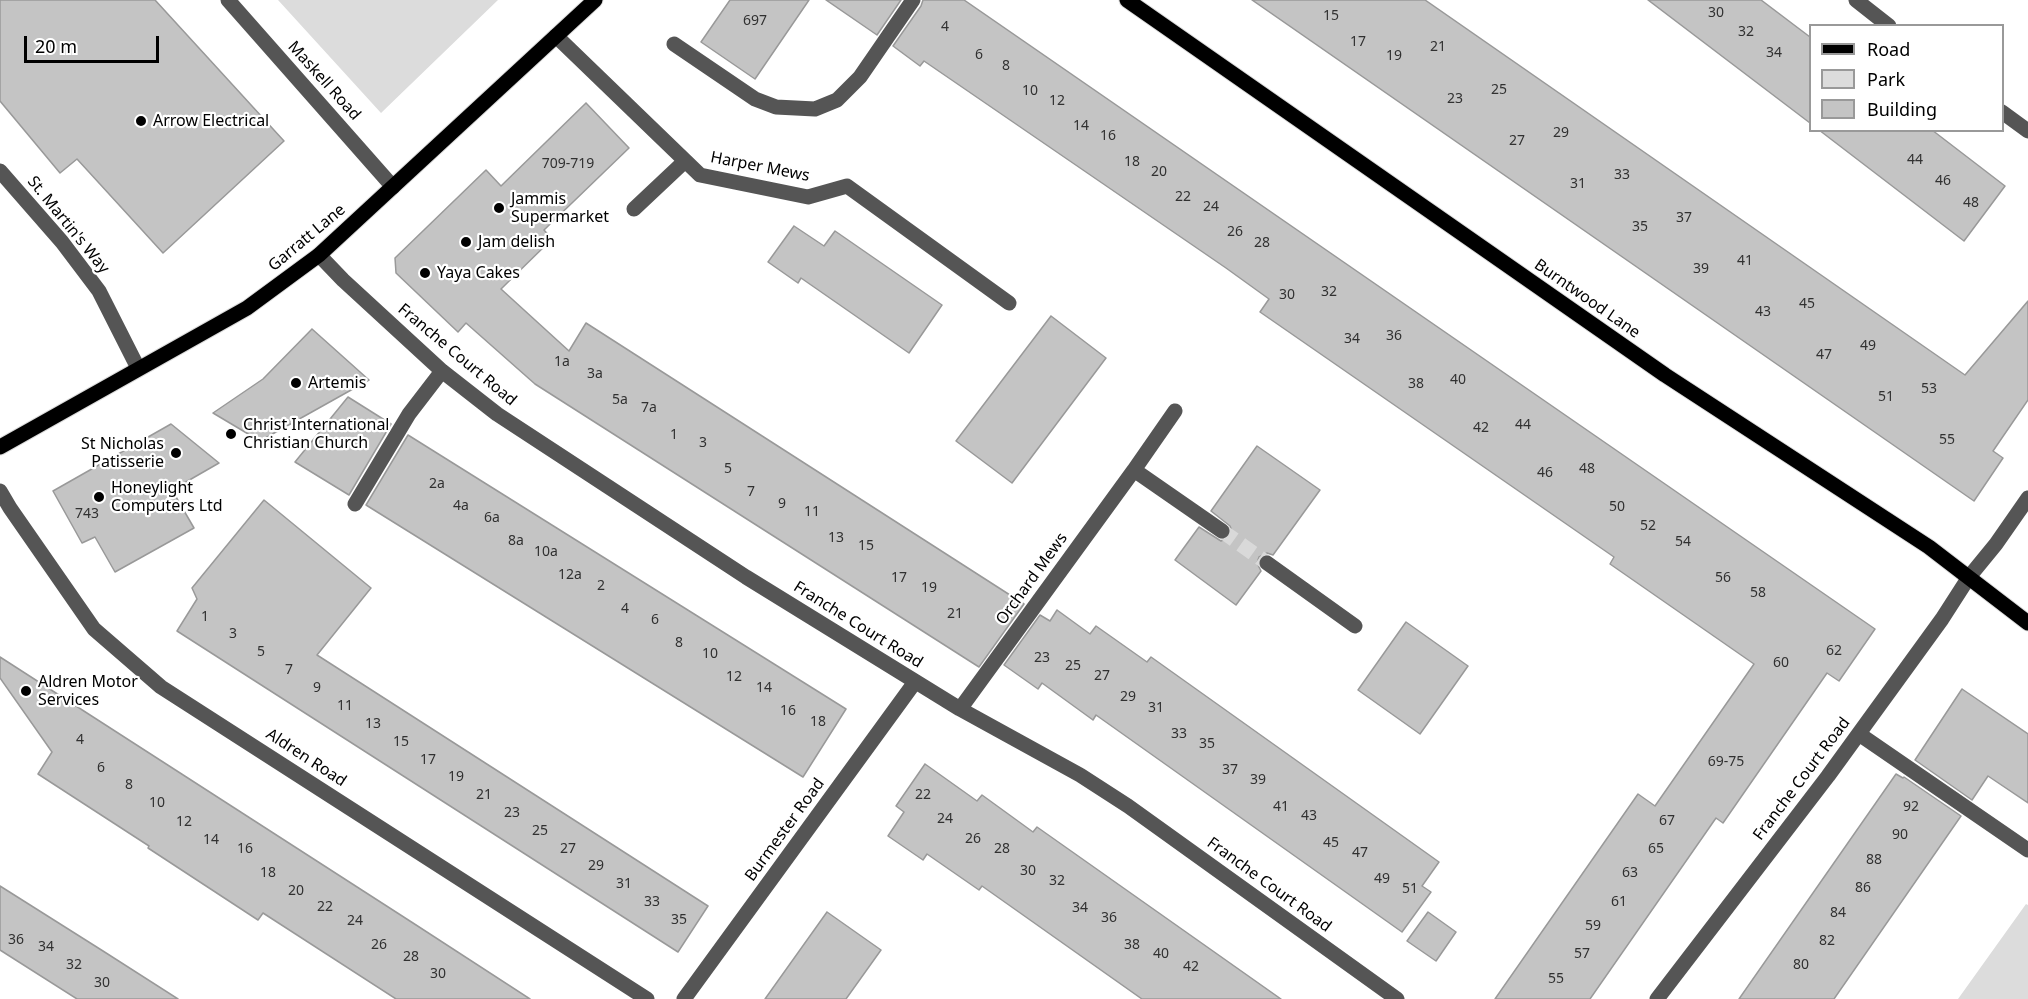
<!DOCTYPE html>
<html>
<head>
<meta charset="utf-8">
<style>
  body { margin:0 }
  #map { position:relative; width:2028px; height:999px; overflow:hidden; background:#fff; font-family:"Noto Sans",sans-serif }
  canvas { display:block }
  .legend { position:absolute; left:1809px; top:24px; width:195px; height:108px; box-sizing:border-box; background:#fff; border:2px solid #999; margin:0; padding:8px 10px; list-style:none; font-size:18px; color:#000 }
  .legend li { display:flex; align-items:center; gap:12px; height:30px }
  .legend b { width:30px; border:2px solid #999 }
  .scale { position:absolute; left:24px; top:36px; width:135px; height:27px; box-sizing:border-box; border:3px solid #000; border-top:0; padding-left:8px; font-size:18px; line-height:21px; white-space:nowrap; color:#000; -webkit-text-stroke:4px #fff; paint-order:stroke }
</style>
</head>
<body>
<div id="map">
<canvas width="2028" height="999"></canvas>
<ul class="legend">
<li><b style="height:8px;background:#000"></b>Road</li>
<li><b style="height:16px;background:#dcdcdc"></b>Park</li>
<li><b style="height:16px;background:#c4c4c4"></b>Building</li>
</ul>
<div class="scale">20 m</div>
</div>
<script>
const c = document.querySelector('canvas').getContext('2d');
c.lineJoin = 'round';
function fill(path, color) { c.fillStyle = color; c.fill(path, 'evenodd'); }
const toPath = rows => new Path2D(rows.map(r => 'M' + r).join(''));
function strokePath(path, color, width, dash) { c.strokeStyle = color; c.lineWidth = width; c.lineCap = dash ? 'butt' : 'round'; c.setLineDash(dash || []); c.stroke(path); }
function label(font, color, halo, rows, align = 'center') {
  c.font = font + ' "Noto Sans",sans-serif'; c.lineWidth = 4.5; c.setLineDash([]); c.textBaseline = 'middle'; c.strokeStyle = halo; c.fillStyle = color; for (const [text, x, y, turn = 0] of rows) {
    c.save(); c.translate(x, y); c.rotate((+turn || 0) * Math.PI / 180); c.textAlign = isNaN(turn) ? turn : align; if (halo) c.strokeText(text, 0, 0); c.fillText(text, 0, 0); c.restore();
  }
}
fill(toPath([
  [278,0,498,0,381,113],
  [2026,904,2028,905,2028,999,1958,999]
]), '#dcdcdc');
const building = toPath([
  [0,0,155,0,284,141,163,253,77,159,60,173,0,101,0,0],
  [730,0,809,0,755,79,701,42,730,0],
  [826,0,901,0,877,35,826,0],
  [923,0,964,0,1875,629,1839,681,1827,673,1723,823,1716,818,1590,999,1495,999,1638,794,1655,806,1754,664,1610,564,1614,557,1260,312,1269,299,1226,268,924,61,920,66,893,46,921,6,923,0],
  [1252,0,1425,0,1965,375,2028,301,2028,400,1993,451,2003,458,1974,501,1252,0],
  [1648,0,1761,0,1810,37,1810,123,1648,0],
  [586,103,629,148,544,230,552,239,501,289,569,351,586,323,1024,604,979,667,535,384,466,323,458,332,396,273,395,258,486,170,501,186,586,103],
  [1819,130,1932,130,2005,186,1964,241,1819,130],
  [794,226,824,246,835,231,942,305,909,353,801,278,798,283,768,262,794,226],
  [1051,316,1106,358,1012,483,956,441,1051,316],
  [312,329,369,380,260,441,213,413,263,379,312,329],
  [348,397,391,424,349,495,295,462,348,397],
  [171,424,219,463,172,490,194,528,115,572,95,537,82,543,53,491,171,424],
  [408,435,846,709,803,777,366,505,408,435],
  [1257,446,1320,490,1273,555,1267,553,1259,557,1257,563,1261,571,1236,605,1175,560,1199,527,1221,541,1230,537,1232,531,1230,526,1211,511,1257,446],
  [264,500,371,588,317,655,708,906,678,952,177,631,197,599,192,588,264,500],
  [1057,610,1090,634,1096,626,1147,662,1151,657,1439,862,1422,886,1431,892,1402,932,1096,715,1093,720,1042,683,1038,689,1004,665,1040,615,1050,621,1057,610],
  [1406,622,1468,666,1420,734,1358,690,1406,622],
  [0,657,413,923,530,999,396,999,263,913,258,920,148,848,149,846,38,774,52,752,0,678,0,657],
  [1962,689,2028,734,2028,803,1988,776,1972,800,1915,760,1962,689],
  [925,764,977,801,982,795,1033,832,1037,827,1281,999,1142,999,982,886,979,890,927,854,923,860,888,836,904,812,896,806,925,764],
  [1896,774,1903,778,1904,777,1961,816,1834,999,1739,999,1896,774],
  [0,886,103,951,178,999,77,999,0,950,0,886],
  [827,912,881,950,846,999,765,999,827,912],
  [1428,912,1456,932,1436,961,1407,941,1428,912]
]);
fill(building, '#c4c4c4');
strokePath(building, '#999', 1.5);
strokePath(toPath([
  [1222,531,1267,563]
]), '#d9d9d9', 15, [15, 8]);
const major = toPath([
  [1127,0,1665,375,1929,547,2028,623],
  [0,447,247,308,319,255,595,0]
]);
strokePath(major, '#dbdbdb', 17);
strokePath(toPath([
  [228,0,393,187],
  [1856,0,1889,26],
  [556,36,700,175,808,197,847,186,1009,303],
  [674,44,755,99,776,107,815,109,837,100,860,77,913,0],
  [2002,112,2028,131],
  [0,171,62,242,99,291,138,368],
  [634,209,685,161],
  [319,255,343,280,442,371,497,414,746,577,960,709,1080,775,1128,806,1397,999],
  [1134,470,1175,411],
  [0,491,10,508,94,629,161,687,647,999],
  [355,504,409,414,442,371],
  [1267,563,1355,626],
  [960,709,1134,470,1222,531],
  [1859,734,2028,850],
  [684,999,915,682],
  [1657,999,1828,776,1942,619,1969,577,1996,544,2028,498]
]), '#555', 15);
strokePath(major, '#000', 15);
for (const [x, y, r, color] of [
  [141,121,6,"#000"],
  [499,208,6,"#000"],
  [466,242,6,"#000"],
  [425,273,6,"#000"],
  [296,383,6,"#000"],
  [231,434,6,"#000"],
  [176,453,6,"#000"],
  [99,497,6,"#000"],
  [26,691,6,"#000"]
]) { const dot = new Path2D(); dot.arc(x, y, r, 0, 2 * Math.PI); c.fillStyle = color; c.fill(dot); strokePath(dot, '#fff', 2); }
label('14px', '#313131', null, [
  ["30",1716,13],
  ["15",1331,16],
  ["697",755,21],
  ["4",945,27],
  ["32",1746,32],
  ["17",1358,42],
  ["21",1438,47],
  ["34",1774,53],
  ["6",979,55],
  ["19",1394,56],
  ["8",1006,66],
  ["25",1499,90],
  ["10",1030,91],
  ["23",1455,99],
  ["12",1057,101],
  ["14",1081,126],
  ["29",1561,133],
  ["16",1108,136],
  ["27",1517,141],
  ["44",1915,160],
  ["18",1132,162],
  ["709-719",568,164],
  ["20",1159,172],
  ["33",1622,175],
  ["46",1943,181],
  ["31",1578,184],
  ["22",1183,197],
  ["48",1971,203],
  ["24",1211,207],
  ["37",1684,218],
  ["35",1640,227],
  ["26",1235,232],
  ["28",1262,243],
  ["41",1745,261],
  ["39",1701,269],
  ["32",1329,292],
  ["30",1287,295],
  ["45",1807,304],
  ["43",1763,312],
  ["36",1394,336],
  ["34",1352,339],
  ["49",1868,346],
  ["47",1824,355],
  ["1a",562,362],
  ["3a",595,374],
  ["40",1458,380],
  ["38",1416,384],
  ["53",1929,389],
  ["51",1886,397],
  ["5a",620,400],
  ["7a",649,408],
  ["44",1523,425],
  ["42",1481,428],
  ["1",674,435],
  ["55",1947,440],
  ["3",703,443],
  ["5",728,469],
  ["48",1587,469],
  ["46",1545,473],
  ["2a",437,484],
  ["7",751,492],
  ["9",782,504],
  ["4a",461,506],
  ["50",1617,507],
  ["11",812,512],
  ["743",87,514],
  ["6a",492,518],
  ["52",1648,526],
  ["13",836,538],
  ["8a",516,541],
  ["54",1683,542],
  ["15",866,546],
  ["10a",546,552],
  ["12a",570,575],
  ["17",899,578],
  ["56",1723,578],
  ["2",601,586],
  ["19",929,588],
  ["58",1758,593],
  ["4",625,609],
  ["21",955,614],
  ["1",205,617],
  ["6",655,620],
  ["3",233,634],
  ["8",679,643],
  ["62",1834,651],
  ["5",261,652],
  ["10",710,654],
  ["23",1042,658],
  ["60",1781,663],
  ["25",1073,666],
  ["7",289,670],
  ["27",1102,676],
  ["12",734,677],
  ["9",317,688],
  ["14",764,688],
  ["29",1128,697],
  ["11",345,706],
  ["31",1156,708],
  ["16",788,711],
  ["18",818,722],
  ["13",373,724],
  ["33",1179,734],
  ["4",80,740],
  ["15",401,742],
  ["35",1207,744],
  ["17",428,760],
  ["69-75",1726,762],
  ["6",101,768],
  ["37",1230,770],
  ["19",456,777],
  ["39",1258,780],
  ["8",129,785],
  ["21",484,795],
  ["22",923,795],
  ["10",157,803],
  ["41",1281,807],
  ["92",1911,807],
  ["23",512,813],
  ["43",1309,816],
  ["24",945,819],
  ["67",1667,821],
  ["12",184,822],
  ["25",540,831],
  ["90",1900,835],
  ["26",973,839],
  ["14",211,840],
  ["45",1331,843],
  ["16",245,849],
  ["27",568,849],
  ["28",1002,849],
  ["65",1656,849],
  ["47",1360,853],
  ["88",1874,860],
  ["29",596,866],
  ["30",1028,871],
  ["18",268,873],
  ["63",1630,873],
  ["49",1382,879],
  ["32",1057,881],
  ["31",624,884],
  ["86",1863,888],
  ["51",1410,889],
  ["20",296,891],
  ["33",652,902],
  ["61",1619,902],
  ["22",325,907],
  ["34",1080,908],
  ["84",1838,913],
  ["36",1109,918],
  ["35",679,920],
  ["24",355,921],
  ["59",1593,926],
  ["36",16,940],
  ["82",1827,941],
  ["26",379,945],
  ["38",1132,945],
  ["34",46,947],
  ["40",1161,954],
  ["57",1582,954],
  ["28",411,957],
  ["32",74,965],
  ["80",1801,965],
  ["42",1191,967],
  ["30",438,974],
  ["55",1556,979],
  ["30",102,983]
]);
label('16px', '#000', '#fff', [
  ["Maskell Road",324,81,48],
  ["Harper Mews",760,167,11],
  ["St. Martin's Way",68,225,51],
  ["Garratt Lane",307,238,-40],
  ["Burntwood Lane",1587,299,35],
  ["Franche Court Road",457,355,40],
  ["Orchard Mews",1032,579,-54],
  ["Franche Court Road",858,625,32],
  ["Aldren Road",306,758,33],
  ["Franche Court Road",1802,779,-53],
  ["Burmester Road",785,830,-54],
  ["Franche Court Road",1269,885,36]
]);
label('16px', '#000', '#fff', [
  ["Arrow Electrical",153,121],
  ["Jammis",511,199],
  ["Supermarket",511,217],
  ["Jam delish",478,242],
  ["Yaya Cakes",437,273],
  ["Artemis",308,383],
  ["Christ International",243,425],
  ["Christian Church",243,443],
  ["St Nicholas",164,444,"right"],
  ["Patisserie",164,462,"right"],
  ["Honeylight",111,488],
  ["Computers Ltd",111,506],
  ["Aldren Motor",38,682],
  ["Services",38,700]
], 'left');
</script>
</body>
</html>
